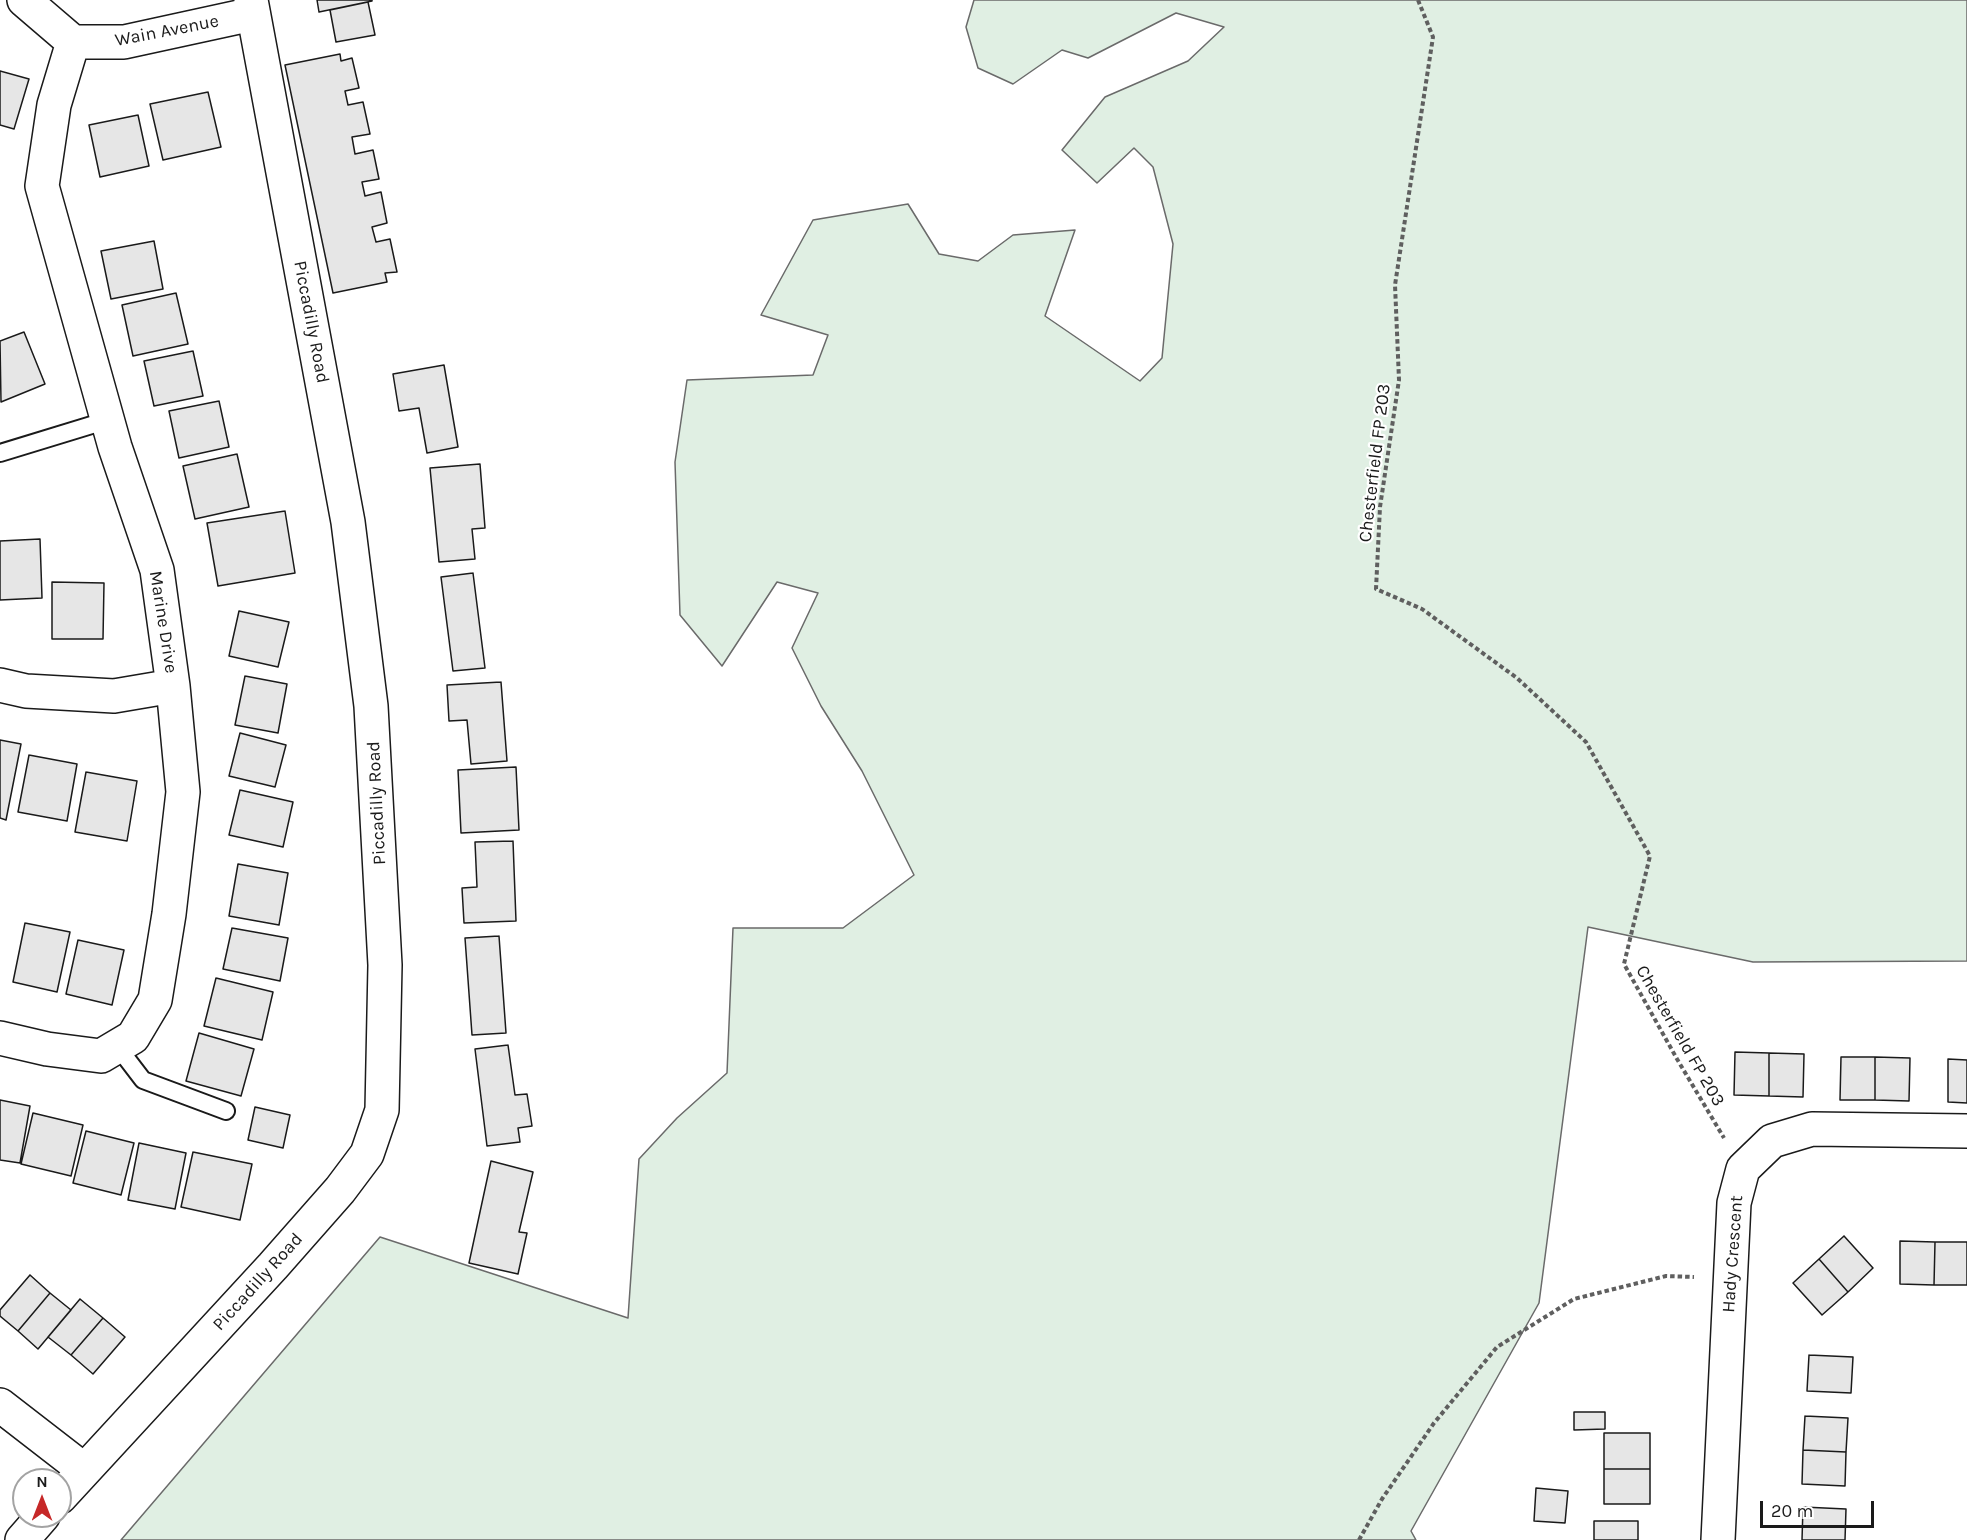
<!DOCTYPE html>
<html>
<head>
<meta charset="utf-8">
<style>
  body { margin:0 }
  #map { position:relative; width:1967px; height:1540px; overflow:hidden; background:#fff; font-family:Karla,sans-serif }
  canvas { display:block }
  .north { position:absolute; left:12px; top:1468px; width:60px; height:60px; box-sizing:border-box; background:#fff; border:2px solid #a3a3a3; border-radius:50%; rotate:0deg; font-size:16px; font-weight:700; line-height:24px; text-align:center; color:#1a1a1a }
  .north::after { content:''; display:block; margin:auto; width:21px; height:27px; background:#c62828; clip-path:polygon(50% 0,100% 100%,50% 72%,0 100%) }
  .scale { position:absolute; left:1760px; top:1501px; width:114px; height:27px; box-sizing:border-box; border:3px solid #1a1a1a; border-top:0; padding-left:8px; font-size:18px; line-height:21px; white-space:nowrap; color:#1a1a1a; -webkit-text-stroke:4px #fff; paint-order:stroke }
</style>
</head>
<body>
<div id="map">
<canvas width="1967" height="1540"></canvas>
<div class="north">N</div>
<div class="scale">20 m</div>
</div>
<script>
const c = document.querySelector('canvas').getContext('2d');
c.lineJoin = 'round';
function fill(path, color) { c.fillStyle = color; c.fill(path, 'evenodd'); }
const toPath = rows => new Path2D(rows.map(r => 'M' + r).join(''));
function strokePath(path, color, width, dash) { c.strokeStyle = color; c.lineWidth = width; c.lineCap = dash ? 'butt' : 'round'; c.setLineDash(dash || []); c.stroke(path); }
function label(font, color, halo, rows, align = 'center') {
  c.font = font + ' Karla,sans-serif'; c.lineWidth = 4.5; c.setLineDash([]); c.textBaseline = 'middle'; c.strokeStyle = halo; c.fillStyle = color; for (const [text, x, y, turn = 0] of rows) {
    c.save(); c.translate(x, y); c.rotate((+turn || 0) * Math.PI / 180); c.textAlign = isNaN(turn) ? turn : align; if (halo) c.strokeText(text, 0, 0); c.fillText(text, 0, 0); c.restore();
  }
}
const green = toPath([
  [974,0,1967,0,1967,961,1753,962,1588,927,1539,1303,1411,1531,1416,1540,121,1540,380,1237,628,1318,639,1159,677,1118,727,1073,733,928,843,928,914,875,862,771,821,706,792,648,818,593,777,582,722,666,680,615,675,462,687,380,813,375,828,335,761,315,813,220,908,204,939,254,978,261,1013,235,1075,230,1045,316,1140,381,1162,358,1173,244,1153,167,1134,148,1097,183,1062,150,1105,97,1188,61,1224,27,1176,13,1088,58,1062,50,1013,84,978,68,966,27,974,0]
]);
fill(green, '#e0efe3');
strokePath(green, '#6a6a6a', 1.5);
const building = toPath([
  [317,0,372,0,372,1,319,12,317,0],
  [368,2,375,35,336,42,330,10,368,2],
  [340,54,341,61,352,58,359,88,345,91,348,105,363,102,370,134,352,137,355,154,373,150,379,179,362,182,365,196,381,192,387,223,372,227,376,242,390,239,397,272,385,273,387,282,333,293,285,65,340,54],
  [0,71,29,79,14,129,0,125,0,71],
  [208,92,221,147,163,160,150,104,208,92],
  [138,115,149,166,100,177,89,125,138,115],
  [154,241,163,289,111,299,101,251,154,241],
  [176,293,188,344,133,356,122,305,176,293],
  [24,332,45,384,1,402,0,341,24,332],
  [193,351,203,396,154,406,144,361,193,351],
  [444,365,458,447,427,453,419,408,399,411,393,374,444,365],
  [219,401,229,447,179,458,169,411,219,401],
  [237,454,249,507,195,519,183,466,237,454],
  [480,464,485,528,472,529,475,559,439,562,430,468,480,464],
  [285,511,295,573,218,586,207,523,285,511],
  [40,539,42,598,0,600,0,541,40,539],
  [473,573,485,668,453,671,441,577,473,573],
  [52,582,104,583,103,639,52,639,52,582],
  [239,611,289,622,278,667,229,656,239,611],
  [245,676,287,684,278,733,235,725,245,676],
  [501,682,507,761,471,764,467,720,449,721,447,685,501,682],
  [240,733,286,745,275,787,229,776,240,733],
  [0,740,21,744,6,820,0,818,0,740],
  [29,755,77,764,67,821,18,812,29,755],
  [516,767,519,830,461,833,458,770,516,767],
  [86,772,137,781,127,841,75,832,86,772],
  [240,790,293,802,283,847,229,835,240,790],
  [513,841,516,921,464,923,462,888,477,887,475,842,513,841],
  [238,864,288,873,279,925,229,916,238,864],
  [25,923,70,932,57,992,13,982,25,923],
  [232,928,288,938,280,981,223,969,232,928],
  [499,936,506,1033,472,1035,465,938,499,936],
  [78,940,124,950,112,1005,66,994,78,940],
  [216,978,273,992,262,1040,204,1026,216,978],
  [199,1033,254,1049,241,1096,186,1081,199,1033],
  [508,1045,515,1095,527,1094,532,1126,518,1128,520,1142,487,1146,475,1049,508,1045],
  [1735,1052,1769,1053,1769,1096,1734,1095,1735,1052],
  [1769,1053,1804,1054,1803,1097,1769,1096,1769,1053],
  [1841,1057,1875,1057,1875,1100,1840,1100,1841,1057],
  [1875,1057,1910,1058,1909,1101,1875,1100,1875,1057],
  [1948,1059,1967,1060,1967,1103,1948,1102,1948,1059],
  [0,1100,30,1106,20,1163,0,1160,0,1100],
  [255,1107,290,1115,283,1148,248,1140,255,1107],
  [33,1113,83,1125,71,1176,21,1164,33,1113],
  [86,1131,134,1143,121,1195,73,1183,86,1131],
  [139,1143,186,1153,175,1209,128,1200,139,1143],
  [193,1152,252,1164,240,1220,181,1207,193,1152],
  [491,1161,533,1172,519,1232,527,1233,518,1274,469,1263,491,1161],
  [1844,1236,1873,1268,1848,1292,1819,1259,1844,1236],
  [1900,1241,1935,1242,1934,1285,1900,1284,1900,1241],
  [1935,1242,1967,1242,1967,1285,1934,1285,1935,1242],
  [1819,1259,1848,1292,1822,1315,1793,1283,1819,1259],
  [30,1275,50,1293,18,1331,0,1316,0,1310,30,1275],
  [50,1293,71,1310,38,1349,18,1331,50,1293],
  [80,1299,103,1318,71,1355,48,1337,80,1299],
  [103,1318,125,1337,93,1374,71,1355,103,1318],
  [1809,1355,1853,1357,1851,1393,1807,1391,1809,1355],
  [1574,1412,1605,1412,1605,1429,1574,1430,1574,1412],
  [1805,1416,1848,1418,1846,1452,1803,1450,1805,1416],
  [1604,1433,1650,1433,1650,1469,1604,1469,1604,1433],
  [1803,1450,1846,1452,1845,1486,1802,1484,1803,1450],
  [1604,1469,1650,1469,1650,1504,1604,1504,1604,1469],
  [1536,1488,1568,1491,1565,1523,1534,1521,1536,1488],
  [1803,1507,1846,1509,1845,1540,1802,1540,1803,1507],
  [1594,1521,1638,1521,1638,1540,1594,1540,1594,1521]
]);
fill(building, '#e6e6e6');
strokePath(building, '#1a1a1a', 1.5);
const lane = toPath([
  [0,453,108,420],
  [117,1046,143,1080,226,1111]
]);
const street = toPath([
  [24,0,73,42,124,42,253,14],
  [0,685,26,691,114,696,173,686],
  [0,1038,47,1049,101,1056,133,1037,155,1000,169,914,183,792,173,686,157,570,115,447,42,186,54,105,73,42],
  [0,1405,84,1470],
  [1718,1540,1734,1203,1743,1169,1772,1141,1812,1129,1967,1131]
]);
const secondary = toPath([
  [60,1497,273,1266,340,1190,367,1154,382,1110,385,965,371,706,348,522,251,0],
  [22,1540,43,1516]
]);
strokePath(lane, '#1a1a1a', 20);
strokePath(street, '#1a1a1a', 36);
strokePath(secondary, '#1a1a1a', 36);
strokePath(toPath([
  [1418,0,1433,37,1395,285,1399,380,1380,507,1376,589,1422,609,1517,678,1586,742,1650,856,1624,964,1677,1059,1724,1138],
  [1359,1540,1382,1499,1434,1423,1497,1347,1574,1299,1666,1276,1694,1277]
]), '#5f5f5f', 4, [4.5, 3]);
strokePath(lane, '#fff', 16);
strokePath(street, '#fff', 33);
strokePath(secondary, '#fff', 33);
label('18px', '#1a1a1a', '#fff', [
  ["Wain Avenue",167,31,-11],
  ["Piccadilly Road",311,322,79],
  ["Chesterfield FP 203",1375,463,-83],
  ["Marine Drive",163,622,81],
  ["Piccadilly Road",377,803,-93],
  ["Chesterfield FP 203",1680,1036,60],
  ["Hady Crescent",1733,1254,-86],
  ["Piccadilly Road",258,1282,-48]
]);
</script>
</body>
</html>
